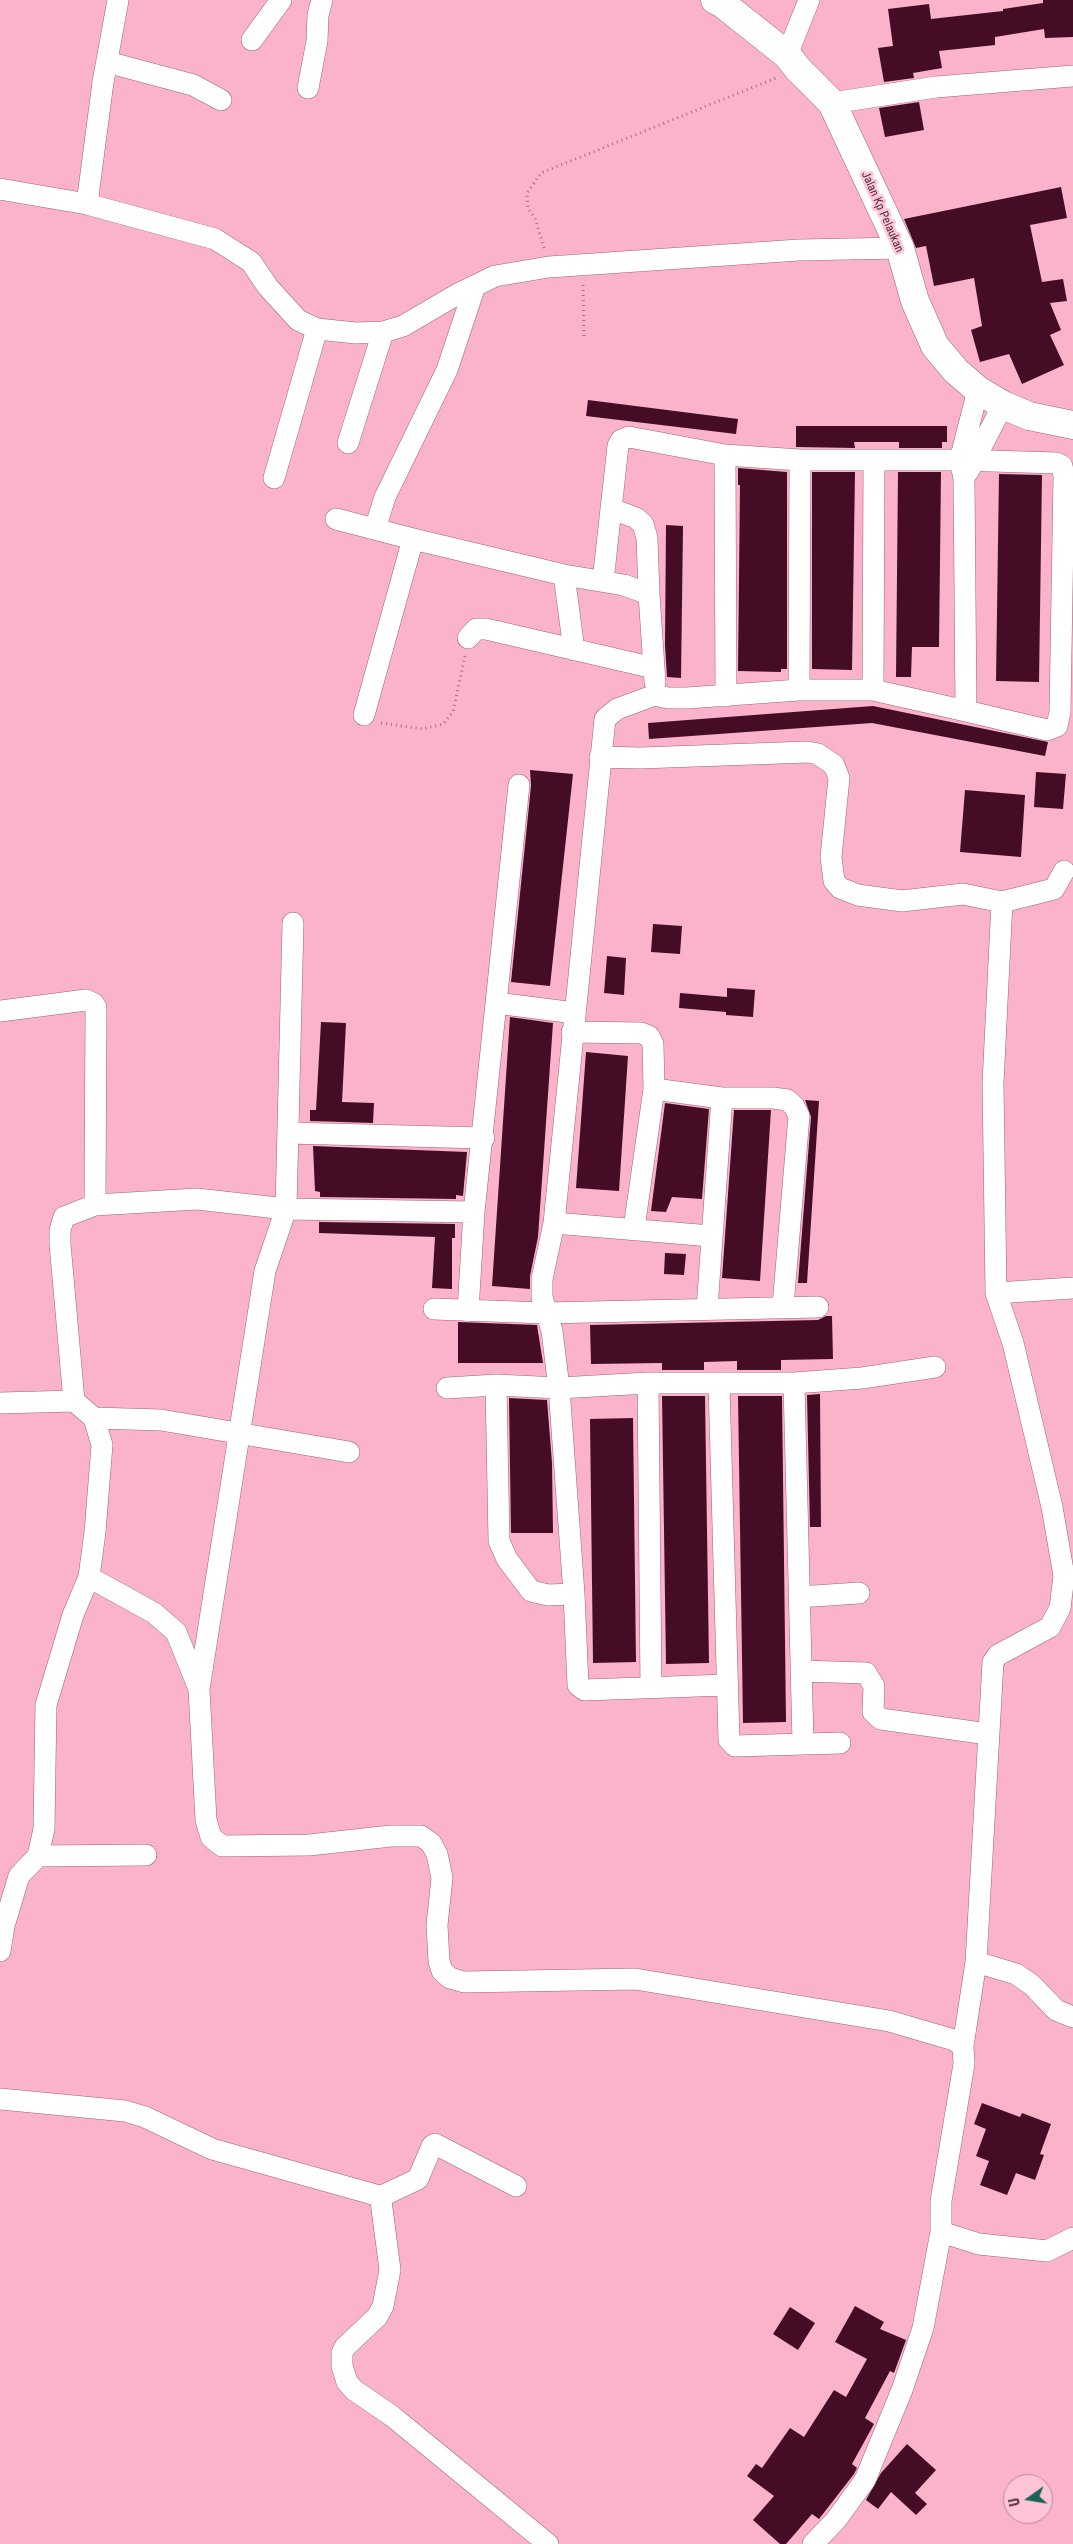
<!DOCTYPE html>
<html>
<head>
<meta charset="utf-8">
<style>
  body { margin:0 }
  #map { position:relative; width:1073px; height:2544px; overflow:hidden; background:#fab3ca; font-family:"Roboto Condensed",sans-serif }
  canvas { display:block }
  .north { position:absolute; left:1003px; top:2474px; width:50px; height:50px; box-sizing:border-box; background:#ffc5d7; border:1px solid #b78998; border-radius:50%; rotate:257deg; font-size:14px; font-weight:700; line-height:20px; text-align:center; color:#4c303a }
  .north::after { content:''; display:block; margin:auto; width:18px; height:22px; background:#1c6255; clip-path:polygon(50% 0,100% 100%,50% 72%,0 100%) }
</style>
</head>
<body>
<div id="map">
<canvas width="1073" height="2544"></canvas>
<div class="north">U</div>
</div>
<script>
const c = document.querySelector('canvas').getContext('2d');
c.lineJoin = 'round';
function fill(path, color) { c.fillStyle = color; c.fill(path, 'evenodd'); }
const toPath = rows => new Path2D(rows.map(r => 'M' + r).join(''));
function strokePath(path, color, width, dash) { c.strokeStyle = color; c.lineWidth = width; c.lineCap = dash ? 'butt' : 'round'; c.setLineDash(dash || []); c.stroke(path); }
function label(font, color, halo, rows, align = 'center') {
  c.font = font + ' "Roboto Condensed",sans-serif'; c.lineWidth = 5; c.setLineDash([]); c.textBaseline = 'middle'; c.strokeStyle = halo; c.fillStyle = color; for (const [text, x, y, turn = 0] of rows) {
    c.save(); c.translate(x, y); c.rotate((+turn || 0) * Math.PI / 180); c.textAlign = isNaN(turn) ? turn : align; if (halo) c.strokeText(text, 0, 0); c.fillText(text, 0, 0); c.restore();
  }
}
fill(toPath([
  [1043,0,1073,0,1073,37,1045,38,1044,29,995,37,995,45,939,51,942,68,913,73,914,78,884,82,878,48,893,46,888,9,929,4,931,19,1003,11,1003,9,1043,3],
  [919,102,924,130,885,137,879,108],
  [1061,187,1067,218,1030,225,1042,282,1063,279,1067,301,1050,303,1061,330,1050,335,1064,365,1022,384,1009,354,980,362,971,330,982,326,974,278,934,286,926,246,916,248,904,219],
  [588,400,738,419,736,434,586,416],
  [796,426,947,426,947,442,942,442,942,448,899,448,899,442,854,442,855,448,796,447],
  [738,468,787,472,787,669,781,669,781,672,738,671,740,485,738,485],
  [812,472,855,472,852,670,812,669],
  [898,472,941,472,939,647,912,647,911,677,896,677],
  [999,474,1042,475,1039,682,996,681],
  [666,525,683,526,681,678,667,677,665,645],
  [873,706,1048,742,1045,756,872,723,649,739,648,723],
  [530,770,573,774,550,986,511,982,531,786],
  [1036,772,1066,774,1063,809,1034,807],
  [965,790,1025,795,1021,857,960,852],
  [653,924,682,926,680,954,651,952],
  [607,956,626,958,624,995,604,993],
  [727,988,755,990,753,1017,726,1015,726,1012,679,1008,680,993,727,997],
  [510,1017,553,1023,538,1237,530,1276,530,1289,492,1286],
  [321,1022,346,1023,342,1102,374,1103,373,1123,310,1121,310,1110,316,1110],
  [586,1052,628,1056,619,1191,576,1188],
  [805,1100,819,1101,807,1283,798,1283,811,1117],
  [665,1103,709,1109,702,1199,672,1197,666,1212,651,1211],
  [734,1110,771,1110,760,1281,722,1278],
  [313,1146,467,1152,463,1196,456,1195,456,1199,320,1197,320,1192,315,1191],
  [319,1222,455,1224,455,1238,452,1238,452,1289,432,1288,435,1237,319,1233],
  [665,1253,686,1254,684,1275,664,1274],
  [826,1316,832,1316,833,1359,781,1360,781,1370,737,1370,737,1361,704,1362,704,1370,662,1370,662,1363,591,1364,590,1325,818,1320],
  [458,1322,537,1325,543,1363,458,1363],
  [820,1394,821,1527,810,1527,807,1395],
  [662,1396,705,1396,709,1663,666,1664],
  [738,1396,782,1396,786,1722,743,1723],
  [509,1398,547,1400,552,1463,553,1533,511,1533],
  [633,1418,636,1662,593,1663,590,1419],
  [982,2103,1020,2117,1022,2113,1051,2124,1040,2154,1044,2155,1035,2180,1016,2173,1007,2195,980,2185,989,2161,976,2156,986,2129,974,2124],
  [855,2306,884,2322,880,2329,906,2340,894,2373,890,2371,865,2418,874,2424,852,2464,857,2468,854,2474,819,2519,812,2514,786,2544,780,2544,753,2520,774,2496,747,2476,756,2464,762,2468,790,2428,804,2437,834,2390,846,2397,867,2359,835,2342],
  [790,2307,815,2323,798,2350,773,2334],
  [907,2444,936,2470,915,2493,927,2504,916,2515,891,2492,878,2509,866,2500,881,2473]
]), '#440d25');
const street = toPath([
  [252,40,281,0],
  [787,55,809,0],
  [107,62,193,85,221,100],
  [308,88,317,41,318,15,322,0],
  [832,103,936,87,1073,76],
  [0,189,87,204,215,239,251,262,268,287,298,320,317,329,356,333,383,332,403,326,456,295,495,276,549,267,799,250,900,248],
  [87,204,103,82,118,0],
  [348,443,383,332],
  [725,455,726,696],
  [968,472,1003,405],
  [274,478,317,329],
  [612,509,636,518,643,524,647,538,649,594],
  [336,519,413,539],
  [375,529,385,497,447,370,475,286],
  [564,575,574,650],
  [603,581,618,446,621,440,629,437,725,455,800,460,960,460,1056,463,1062,466,1064,476,1060,712,1057,726,1047,730,966,711],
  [468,638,476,629,486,629,654,668,655,682],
  [799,690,800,460],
  [873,690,874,460],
  [364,715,413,539,564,575,624,585,649,594,654,668],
  [600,757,640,758,808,752,818,754,834,765,839,778,831,857,834,881,840,888,858,895,902,901,963,894,1002,902],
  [1064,871,1054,889,1002,902,993,1083,996,1293,1013,1343,1052,1507,1064,1576,1060,1608,1050,1627,998,1655,993,1662,976,1962,963,2046,964,2064,941,2201,941,2232,979,2244,1047,2251,1073,2238],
  [293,923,286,1209,265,1271,199,1689,206,1820,211,1837,222,1846,309,1845,391,1836,421,1836,431,1843,437,1854,442,1878,437,1925,439,1961,442,1971,450,1978,464,1982,635,1979,889,2021,954,2040,963,2046],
  [496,1003,575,1013],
  [0,1011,86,1000,94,1004,96,1007,95,1205],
  [572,1032,641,1033,649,1036,653,1044,654,1089,634,1228],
  [654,1089,722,1098,773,1098,787,1100,794,1106,799,1116,783,1306],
  [289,1133,484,1138],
  [554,1223,711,1236],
  [996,1293,1073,1288],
  [434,1309,545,1313,818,1307],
  [707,1309,722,1098],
  [468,1311,474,1212,519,785],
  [935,1367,862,1378,794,1383,648,1383,559,1388,552,1331,542,1297,542,1279,554,1223,605,719,617,709,655,695,668,698,687,698,799,690,873,690,966,711,964,478,960,460,978,390],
  [648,1383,651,1687],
  [794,1383,803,1742],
  [719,1384,729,1740,735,1746,840,1743],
  [496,1385,499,1541,507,1559,531,1591,548,1595,574,1594],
  [447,1388,496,1385,559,1388,574,1594,578,1685,584,1690,726,1685],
  [74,1401,60,1244,60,1230,64,1217,95,1205,197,1199,286,1209,474,1212],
  [0,1403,74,1401,94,1418,102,1445,95,1532,89,1577,73,1615,46,1705,44,1829,38,1856,19,1876,4,1926,0,1951],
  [94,1418,161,1420,349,1452],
  [89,1577,154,1613,176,1632,199,1689],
  [799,1597,859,1593],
  [801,1671,866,1673,874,1686,873,1712,881,1719,988,1734],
  [38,1856,146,1855],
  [976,1962,1016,1974,1032,1985,1056,2010,1073,2017],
  [0,2099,125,2111,145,2117,212,2149,383,2197],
  [516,2186,435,2144,432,2146,418,2179,384,2195,381,2201,390,2270,383,2306,377,2317,345,2347,342,2353,342,2366,347,2382,354,2390,392,2416,548,2544],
  [813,2544,836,2520,865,2480,902,2390,923,2328,941,2232]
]);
const secondary = toPath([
  [715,0,723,4,787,55,798,69,832,103,900,248,915,301,935,346,956,371,978,390,1003,405,1029,416,1073,425]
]);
strokePath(street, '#a06076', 22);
strokePath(secondary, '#a06076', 29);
strokePath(toPath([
  [544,248,535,218,528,209,527,193,541,173,776,78],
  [583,285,584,337],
  [381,723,423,729,443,724,453,712,465,656]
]), '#a27081', 3, [1, 4]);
strokePath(street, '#fff', 21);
strokePath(secondary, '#fff', 28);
label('12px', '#4c303a', '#ffc5d7', [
  ["Jalan Kp Pelaukan",882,212,66]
]);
</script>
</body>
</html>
